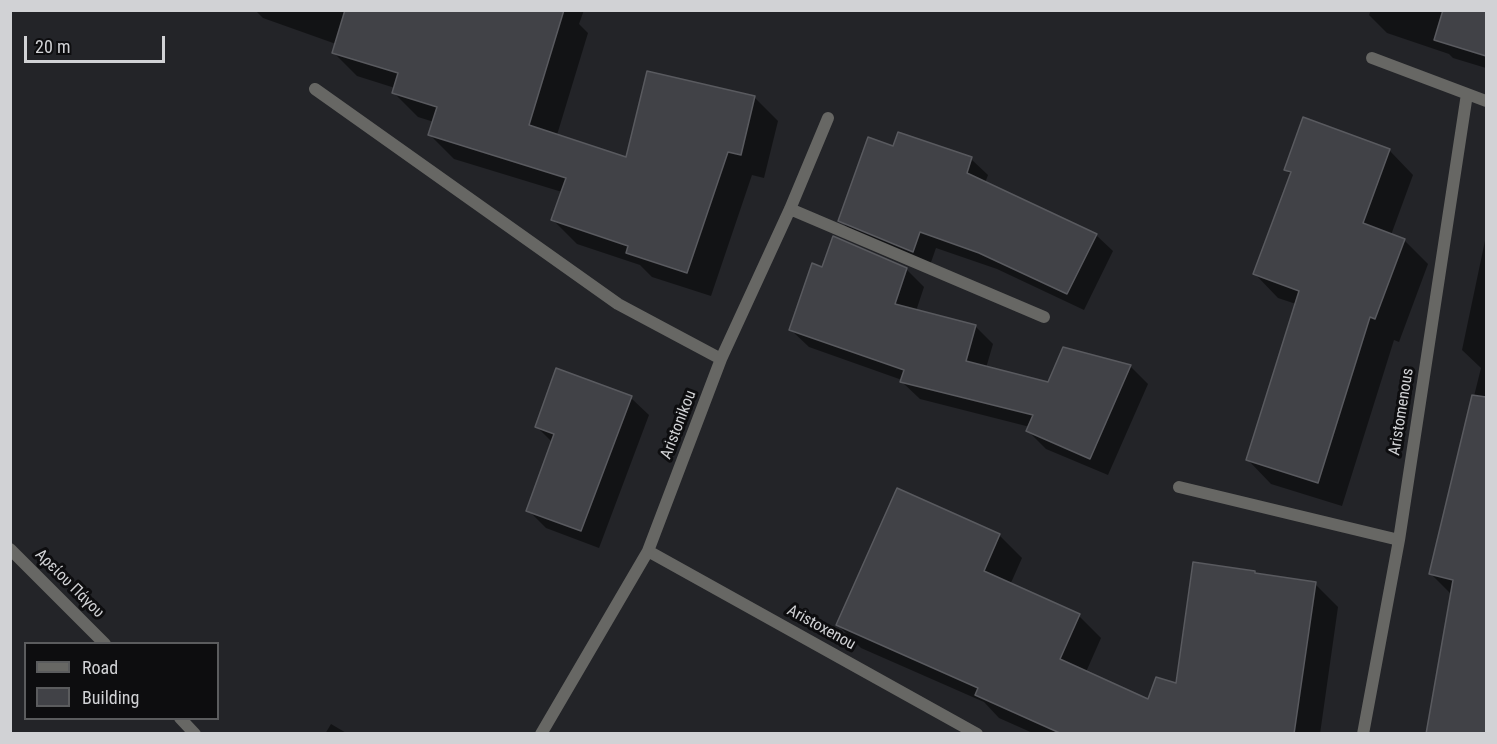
<!DOCTYPE html>
<html>
<head>
<meta charset="utf-8">
<style>
  body { margin:0 }
  #map { position:relative; width:1497px; height:744px; overflow:hidden; background:#232428; font-family:"Roboto Condensed",sans-serif }
  canvas { display:block }
  .frame { position:absolute; inset:0; border:12px solid #d1d2d5; pointer-events:none }
  .legend { position:absolute; left:24px; top:642px; width:195px; height:78px; box-sizing:border-box; background:#0d0d0f; border:2px solid #5b5c5e; margin:0; padding:8px 10px; list-style:none; font-size:18px; color:#d1d2d5 }
  .legend li { display:flex; align-items:center; gap:12px; height:30px }
  .legend b { width:30px; border:2px solid #5b5c5e }
  .scale { position:absolute; left:24px; top:36px; width:141px; height:27px; box-sizing:border-box; border:3px solid #d1d2d5; border-top:0; padding-left:8px; font-size:18px; line-height:21px; white-space:nowrap; color:#d1d2d5; -webkit-text-stroke:4px #0d0d0f; paint-order:stroke }
</style>
</head>
<body>
<div id="map">
<canvas width="1497" height="744"></canvas>
<div class="frame"></div>
<ul class="legend">
<li><b style="height:8px;background:#676764"></b>Road</li>
<li><b style="height:16px;background:#414247"></b>Building</li>
</ul>
<div class="scale">20 m</div>
</div>
<script>
const c = document.querySelector('canvas').getContext('2d');
c.lineJoin = 'round';
function fill(path, color) { c.fillStyle = color; c.fill(path, 'evenodd'); }
const toPath = rows => new Path2D(rows.map(r => 'M' + r).join(''));
function strokePath(path, color, width, dash) { c.strokeStyle = color; c.lineWidth = width; c.lineCap = dash ? 'butt' : 'round'; c.setLineDash(dash || []); c.stroke(path); }
function label(font, color, halo, rows, align = 'center') {
  c.font = font + ' "Roboto Condensed",sans-serif'; c.lineWidth = 6; c.setLineDash([]); c.textBaseline = 'middle'; c.strokeStyle = halo; c.fillStyle = color; for (const [text, x, y, turn = 0] of rows) {
    c.save(); c.translate(x, y); c.rotate((+turn || 0) * Math.PI / 180); c.textAlign = isNaN(turn) ? turn : align; if (halo) c.strokeText(text, 0, 0); c.fillText(text, 0, 0); c.restore();
  }
}
fill(toPath([
  [255,10,584,10,579,24,588,33,557,135,627,159,754,97,778,121,764,178,752,175,711,296,652,277,640,265,577,244,553,220,562,192,454,159,430,135,434,122,418,117,394,93,395,88,357,76,334,53,336,44,263,18],
  [1371,10,1486,10,1486,68,1453,58,1449,54,1387,33,1369,15],
  [1304,119,1390,151,1413,175,1391,235,1404,240,1428,264,1399,342,1394,340,1342,506,1271,484,1248,460,1296,304,1278,298,1255,274,1292,176,1285,169],
  [894,147,971,159,988,175,985,183,1096,235,1113,251,1084,310,997,269,936,248,929,268,857,237,840,220],
  [1486,236,1486,734,1428,734,1452,595,1430,573,1481,368,1462,350],
  [823,269,906,269,924,287,916,311,975,326,993,344,986,368,1049,384,1130,366,1148,384,1108,475,1046,449,1028,431,1030,427,920,399,902,382,902,380,809,347,791,330],
  [631,398,649,415,599,548,546,528,528,510,553,443,536,426],
  [999,535,1022,558,1010,585,1079,616,1101,638,1086,672,1149,701,1177,685,1255,572,1258,575,1315,584,1338,607,1320,734,1035,734,999,718,984,702,861,648,838,625],
  [331,724,348,734,325,734]
]), '#0007');
const building = toPath([
  [345,10,564,10,529,125,626,157,647,71,755,96,741,155,728,152,687,273,626,253,628,246,551,220,566,178,428,135,437,107,392,93,398,73,332,53,345,10],
  [1443,10,1486,10,1486,56,1434,40,1443,10],
  [1303,117,1390,149,1363,223,1405,239,1375,319,1370,317,1318,483,1246,460,1299,291,1253,274,1291,172,1284,170,1303,117],
  [898,132,972,157,967,173,1097,234,1067,294,979,253,920,232,913,252,838,221,868,137,893,146,898,132],
  [833,236,907,268,895,304,976,325,966,361,1048,382,1063,347,1131,365,1090,459,1026,431,1033,415,900,382,904,370,789,330,812,263,822,267,833,236],
  [556,368,632,396,581,531,526,511,554,434,535,427,556,368],
  [1472,395,1486,397,1486,734,1426,734,1453,580,1429,574,1472,395],
  [897,488,1000,534,984,571,1080,614,1060,659,1148,699,1156,677,1176,683,1193,562,1255,571,1255,573,1316,582,1294,734,1062,734,975,695,978,688,836,625,897,488]
]);
fill(building, '#414247');
strokePath(building, '#595a5f', 1.5);
strokePath(toPath([
  [1372,58,1486,101],
  [315,89,618,304,721,359],
  [790,209,1044,317],
  [1179,487,1399,540],
  [10,549,105,644],
  [648,551,977,734],
  [180,718,195,734],
  [541,734,648,551,721,359,790,209,828,118],
  [1363,734,1399,540,1467,94]
]), '#676764', 12);
label('16px', '#d1d2d5', '#0d0d0f', [
  ["Aristomenous",1402,412,-81],
  ["Aristonikou",679,425,-69],
  ["Αρείου Πάγου",69,584,45],
  ["Aristoxenou",821,628,29]
]);
</script>
</body>
</html>
